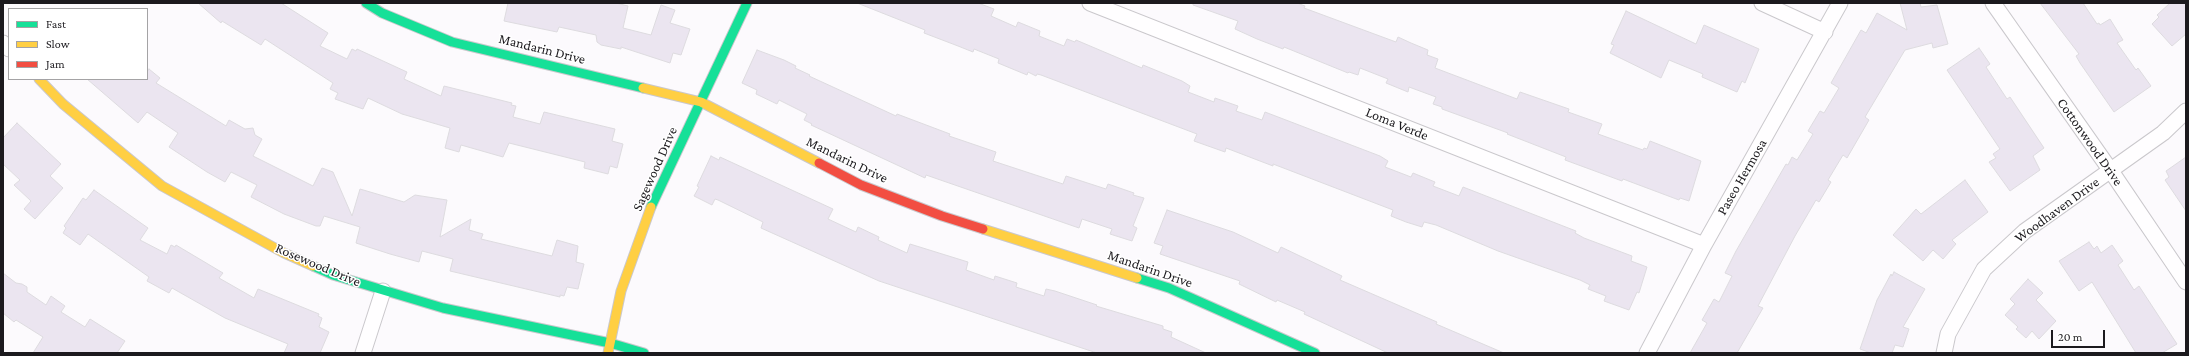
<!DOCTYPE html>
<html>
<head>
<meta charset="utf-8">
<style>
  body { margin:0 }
  #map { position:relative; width:2189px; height:356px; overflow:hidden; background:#fcfafd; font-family:"Crimson Pro",serif }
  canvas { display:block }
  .frame { position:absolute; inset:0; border:4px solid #1c1a1e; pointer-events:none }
  .legend { position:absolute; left:8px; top:8px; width:140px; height:72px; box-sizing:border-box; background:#fff; border:1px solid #a4a3a5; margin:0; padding:5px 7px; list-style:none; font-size:12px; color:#1c1a1e }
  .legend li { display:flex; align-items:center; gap:8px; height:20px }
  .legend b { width:20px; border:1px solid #a4a3a5 }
  .scale { position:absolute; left:2051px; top:330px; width:54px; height:18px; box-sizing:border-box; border:2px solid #1c1a1e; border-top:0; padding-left:5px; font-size:12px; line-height:14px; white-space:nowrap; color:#1c1a1e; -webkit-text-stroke:3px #fff; paint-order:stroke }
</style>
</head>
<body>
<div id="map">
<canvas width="2189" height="356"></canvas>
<div class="frame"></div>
<ul class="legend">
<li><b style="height:5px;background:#16e098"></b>Fast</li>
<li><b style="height:5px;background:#ffcf43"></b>Slow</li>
<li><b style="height:5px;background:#f24e42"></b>Jam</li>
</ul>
<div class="scale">20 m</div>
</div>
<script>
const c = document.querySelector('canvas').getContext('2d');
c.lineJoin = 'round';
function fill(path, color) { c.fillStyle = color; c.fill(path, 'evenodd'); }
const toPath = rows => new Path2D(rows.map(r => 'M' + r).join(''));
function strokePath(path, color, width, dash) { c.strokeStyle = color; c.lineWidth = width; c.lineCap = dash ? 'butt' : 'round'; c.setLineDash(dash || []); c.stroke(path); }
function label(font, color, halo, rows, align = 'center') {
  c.font = font + ' "Crimson Pro",serif'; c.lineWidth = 3; c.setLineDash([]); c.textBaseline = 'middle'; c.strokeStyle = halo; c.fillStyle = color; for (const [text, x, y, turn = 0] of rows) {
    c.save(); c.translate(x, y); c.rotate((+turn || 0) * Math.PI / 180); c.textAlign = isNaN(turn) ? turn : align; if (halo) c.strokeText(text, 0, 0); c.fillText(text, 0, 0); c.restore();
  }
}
const building = toPath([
  [198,3,281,3,328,33,320,46,347,59,352,49,356,51,357,49,407,72,404,79,441,96,444,86,512,103,511,105,516,106,513,117,540,124,544,112,615,129,612,141,623,144,617,168,610,166,608,174,584,168,585,162,509,143,503,157,461,145,459,152,445,148,450,128,402,114,368,98,363,109,335,99,338,93,330,89,333,83,265,39,261,45,222,21,221,23,198,3],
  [508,3,616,3,628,6,623,28,651,35,661,5,675,10,670,23,690,29,681,55,673,53,670,63,621,47,621,49,601,45,597,42,596,35,559,27,557,32,504,21,508,3],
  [857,3,978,3,994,9,991,16,1016,27,1018,22,1040,31,1039,36,1064,46,1067,39,1075,42,1076,40,1142,68,1143,65,1182,81,1190,86,1188,92,1214,102,1215,98,1238,106,1236,111,1262,120,1265,112,1380,156,1388,161,1385,167,1411,177,1413,173,1435,182,1433,186,1459,196,1463,187,1576,231,1575,233,1584,238,1632,256,1631,261,1647,267,1639,293,1637,292,1629,310,1604,301,1606,296,1588,289,1590,285,1580,280,1498,251,1436,225,1424,222,1422,227,1406,222,1391,216,1393,210,1273,164,1273,166,1226,148,1225,152,1194,141,1197,134,1041,75,1037,74,1036,76,1028,72,1027,75,998,63,999,59,974,49,973,52,958,46,924,33,925,30,857,3],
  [1193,3,1297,3,1305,6,1304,8,1396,42,1398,37,1411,43,1428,50,1427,55,1438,59,1435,68,1517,99,1520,92,1569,109,1568,112,1602,124,1598,134,1643,150,1644,148,1647,149,1650,141,1701,161,1689,201,1680,198,1679,200,1623,179,1622,181,1565,160,1566,157,1507,134,1508,133,1442,109,1442,107,1433,104,1436,97,1409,87,1408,92,1386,83,1388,79,1360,68,1358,75,1349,72,1348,73,1284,47,1283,49,1257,39,1235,29,1238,21,1193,5,1193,3],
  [1900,3,1920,3,1921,7,1937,5,1948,44,1933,48,1932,43,1905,50,1865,117,1869,120,1847,158,1843,155,1828,180,1831,182,1819,202,1816,200,1795,236,1758,306,1763,308,1737,353,1690,353,1707,323,1702,320,1714,299,1719,302,1732,276,1725,273,1736,251,1786,164,1788,165,1792,157,1797,160,1813,134,1808,131,1820,111,1824,113,1839,88,1831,83,1861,30,1866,33,1877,13,1907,30,1900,3],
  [2040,3,2083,3,2097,24,2099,23,2100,25,2110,19,2123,40,2117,43,2136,70,2138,68,2151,86,2114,112,2080,63,2076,56,2079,54,2040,3],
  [2170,3,2186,3,2186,34,2172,46,2152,24,2159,17,2157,15,2170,3],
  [1626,11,1696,44,1704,25,1759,49,1745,83,1742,81,1737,92,1702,77,1703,74,1669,60,1661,78,1610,53,1614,45,1611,44,1626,11],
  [1979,48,1990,64,1986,67,2007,99,2010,97,2044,148,2033,156,2040,170,2010,191,1989,162,1996,158,1993,154,2000,149,1947,70,1979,48],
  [757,50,784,60,796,66,795,68,810,75,809,76,896,116,897,114,950,134,949,136,996,152,993,161,1063,184,1066,176,1106,189,1108,184,1134,193,1133,195,1144,198,1133,226,1137,228,1132,241,1110,234,1112,229,1082,219,1079,228,926,175,925,178,811,125,812,124,804,120,807,114,779,100,777,104,756,94,757,90,742,83,757,50],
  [149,69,160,78,156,83,226,126,229,120,245,129,253,128,255,135,262,139,253,156,313,186,322,168,333,172,352,216,360,189,404,202,415,195,447,200,440,237,471,219,469,230,483,234,481,239,552,256,557,240,578,246,576,262,584,264,578,289,567,287,564,296,560,295,560,297,450,271,453,259,422,251,419,262,390,254,356,243,360,227,324,216,320,226,316,226,284,214,251,197,257,185,231,172,225,182,207,172,169,147,178,133,147,112,138,123,87,79,147,79,147,72,149,69],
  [17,123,61,164,50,176,63,188,35,219,24,209,31,201,14,185,20,180,3,164,3,138,17,123],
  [711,156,719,160,720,157,833,209,828,219,856,232,858,227,879,237,878,240,907,253,910,244,968,262,966,270,994,280,995,276,1017,283,1016,287,1044,296,1046,289,1055,291,1097,305,1096,306,1163,326,1163,329,1172,332,1171,337,1206,353,1097,353,879,281,761,228,763,222,718,200,715,199,712,205,694,196,699,187,697,186,711,156],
  [2186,157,2186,211,2165,180,2169,177,2166,171,2186,157],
  [1965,180,1988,212,1952,240,1956,244,1943,259,1933,250,1923,261,1893,235,1916,209,1921,214,1965,180],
  [94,190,148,228,140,240,167,254,171,245,175,247,176,245,223,273,219,278,254,298,258,289,319,314,318,316,322,318,319,327,329,332,320,353,284,353,288,344,225,318,172,288,169,293,147,281,149,277,88,234,80,245,63,233,66,228,64,226,83,198,86,200,94,190],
  [1167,210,1233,232,1278,253,1281,247,1342,276,1340,280,1437,322,1436,324,1504,353,1388,353,1304,314,1305,312,1277,300,1276,302,1239,284,1240,281,1160,254,1163,246,1154,243,1167,210],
  [2089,242,2094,249,2097,246,2101,253,2112,245,2123,261,2118,265,2134,290,2139,286,2177,344,2162,353,2136,353,2092,282,2079,291,2059,261,2089,242],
  [1894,272,1925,289,1903,327,1909,329,1903,347,1895,345,1892,353,1871,353,1860,349,1877,300,1891,274,1892,276,1894,272],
  [3,273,16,283,22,284,27,287,27,292,46,305,51,296,65,306,61,312,85,327,90,319,125,341,117,353,33,353,43,337,16,320,14,322,3,313,3,273],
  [2028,279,2043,293,2036,300,2056,321,2039,339,2032,331,2026,338,2016,329,2018,327,2005,315,2015,304,2010,299,2028,279]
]);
fill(building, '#ebe5f0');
strokePath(building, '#dddbdf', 1);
const street = toPath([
  [1090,3,1704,245],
  [1762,3,1825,32],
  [1993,3,2111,171,2186,282],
  [3,43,9,49],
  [363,353,383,291],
  [1647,353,1704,245,1840,3],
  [1944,353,1948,334,1984,269,2025,231,2163,133,2186,111]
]);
const fast = toPath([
  [366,3,382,13,452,42,643,88],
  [651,207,747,3],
  [313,266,333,275,443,308,610,343,644,353],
  [1137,278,1169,288,1315,353]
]);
const slow = toPath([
  [39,79,63,104,162,186,284,253,313,266],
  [643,88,701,102,819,163],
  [983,229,1137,278],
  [608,353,621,291,651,207]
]);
const jam = toPath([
  [819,163,861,185,942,216,983,229]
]);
strokePath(street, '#cac8cc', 17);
strokePath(fast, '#cac8cc', 11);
strokePath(slow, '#cac8cc', 11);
strokePath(jam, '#cac8cc', 11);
strokePath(street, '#fffeff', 15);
strokePath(fast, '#16e098', 9);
strokePath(slow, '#ffcf43', 9);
strokePath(jam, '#f24e42', 9);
label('14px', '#1c1a1e', '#fff', [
  ["Mandarin Drive",542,49,14],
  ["Loma Verde",1397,124,22],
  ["Cottonwood Drive",2090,142,55],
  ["Mandarin Drive",847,160,26],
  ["Sagewood Drive",655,169,-66],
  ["Paseo Hermosa",1742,177,-60],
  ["Woodhaven Drive",2057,210,-36],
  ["Rosewood Drive",318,265,23],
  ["Mandarin Drive",1150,269,19]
]);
</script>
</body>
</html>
